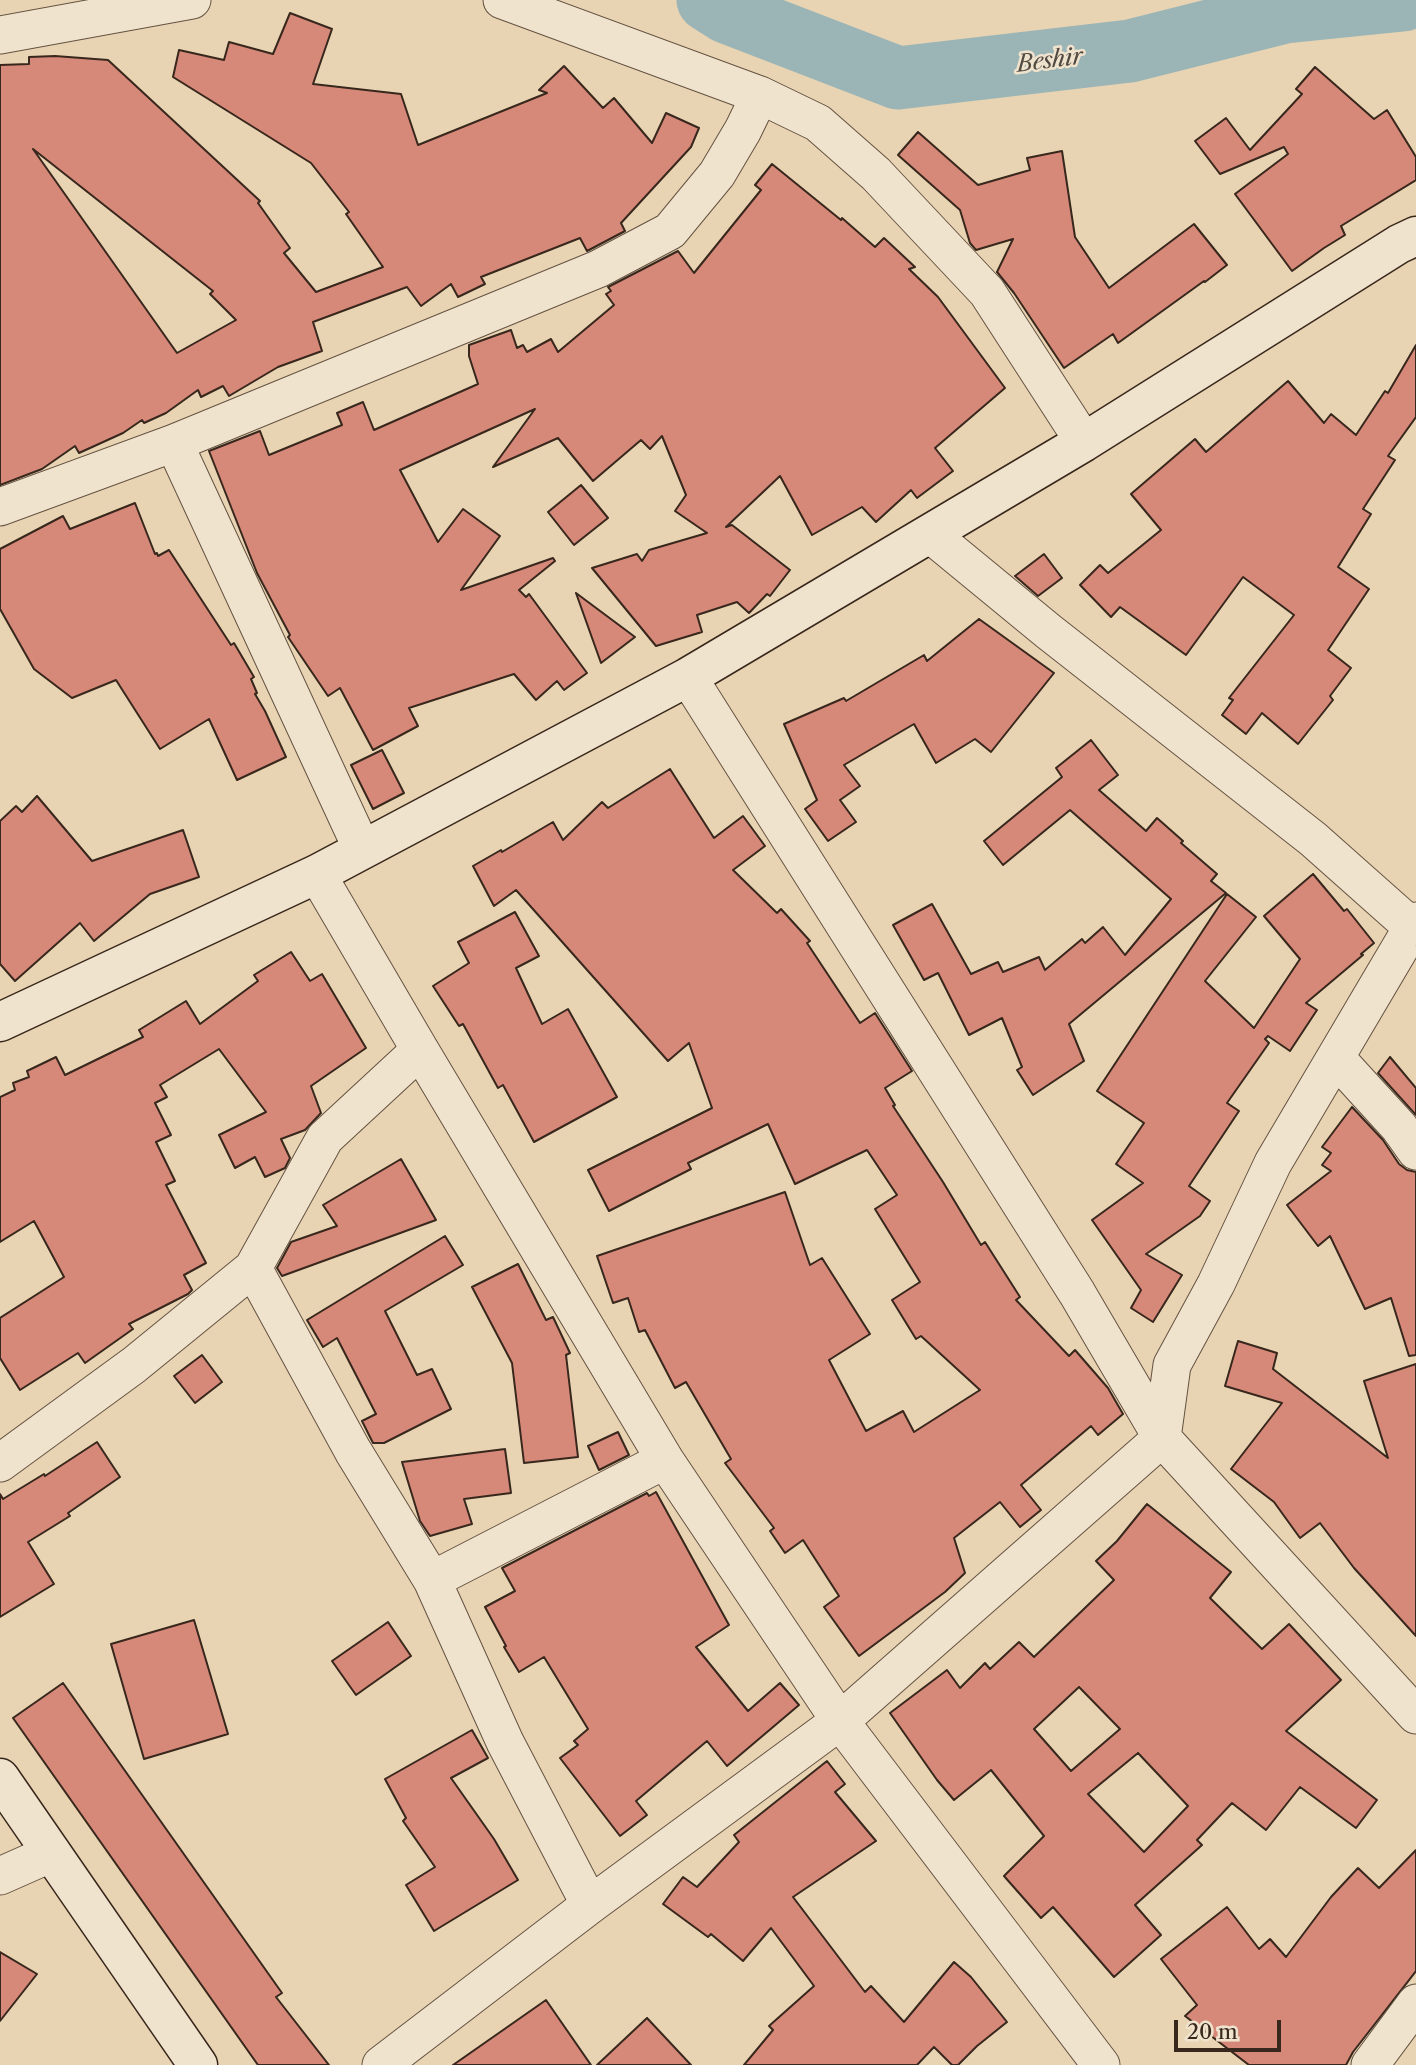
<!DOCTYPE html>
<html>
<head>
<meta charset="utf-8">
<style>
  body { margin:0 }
  #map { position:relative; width:1416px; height:2065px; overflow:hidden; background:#e8d4b2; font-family:"Libre Caslon Text",serif }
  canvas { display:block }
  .scale { position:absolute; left:1174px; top:2020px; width:107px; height:32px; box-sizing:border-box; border:4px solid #38271c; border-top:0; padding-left:9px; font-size:21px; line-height:24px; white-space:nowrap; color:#38271c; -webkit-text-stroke:5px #f0e3cd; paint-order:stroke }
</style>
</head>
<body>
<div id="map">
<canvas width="1416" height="2065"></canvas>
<div class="scale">20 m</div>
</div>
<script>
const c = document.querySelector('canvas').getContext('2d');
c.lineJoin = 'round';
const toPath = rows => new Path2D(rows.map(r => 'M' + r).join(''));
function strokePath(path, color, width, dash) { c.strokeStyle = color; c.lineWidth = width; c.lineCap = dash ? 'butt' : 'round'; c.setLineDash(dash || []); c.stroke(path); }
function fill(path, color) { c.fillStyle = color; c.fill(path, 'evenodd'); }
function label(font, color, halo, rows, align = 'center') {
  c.font = font + ' "Libre Caslon Text",serif'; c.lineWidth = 5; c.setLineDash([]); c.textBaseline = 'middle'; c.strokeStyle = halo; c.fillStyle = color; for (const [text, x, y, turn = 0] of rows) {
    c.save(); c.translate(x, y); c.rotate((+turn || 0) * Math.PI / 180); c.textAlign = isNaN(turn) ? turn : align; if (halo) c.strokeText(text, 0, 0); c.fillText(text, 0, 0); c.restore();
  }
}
strokePath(toPath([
  [708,0,727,12,898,78,1130,51,1285,12,1403,0]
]), '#9bb5b7', 63);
const building = toPath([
  [290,13,332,29,313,84,401,94,418,145,547,93,539,90,564,66,603,108,614,98,652,143,666,113,699,128,691,147,621,223,625,231,589,250,587,251,580,238,481,277,485,284,458,297,451,284,421,306,407,287,313,322,322,351,278,367,229,396,223,386,201,397,198,390,166,413,144,423,142,420,123,433,79,453,75,446,42,469,0,485,0,65,29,64,29,57,55,56,108,60,260,201,258,203,290,248,284,253,316,292,383,267,346,214,349,212,311,163,173,77,179,50,224,60,229,42,273,54,290,13],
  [33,149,213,291,210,294,236,320,177,353,33,149],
  [1315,67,1374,119,1387,110,1416,157,1416,180,1341,226,1345,235,1324,248,1292,271,1235,194,1288,154,1284,147,1220,174,1195,141,1226,118,1250,150,1302,94,1296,89,1315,67],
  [918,132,978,185,1030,170,1027,158,1062,151,1075,237,1109,288,1194,224,1227,265,1205,282,1204,281,1118,343,1113,334,1064,368,1014,293,997,272,1013,239,976,250,970,243,960,210,898,155,918,132],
  [772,164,841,220,842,218,875,247,884,238,915,267,909,269,938,297,1005,388,935,448,953,471,917,498,911,490,876,522,862,507,812,535,780,476,726,527,732,525,790,570,770,596,767,594,749,613,737,602,697,615,702,632,656,646,592,568,637,554,642,561,649,550,707,533,675,511,686,495,662,436,650,449,641,440,593,481,558,438,493,467,535,409,400,470,438,542,463,509,500,536,461,590,553,558,555,561,519,590,526,597,529,594,587,673,564,690,557,681,536,700,514,674,409,708,418,726,373,750,340,688,328,696,288,637,290,635,257,573,209,451,260,431,269,455,342,425,337,413,363,402,374,430,478,384,469,356,469,345,511,330,517,348,523,345,527,352,551,339,558,352,614,305,606,294,611,291,608,287,678,251,694,273,761,190,755,185,772,164],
  [1416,345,1416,417,1388,456,1395,460,1363,509,1371,514,1338,567,1369,589,1328,650,1351,668,1330,696,1333,700,1298,744,1262,713,1246,734,1222,715,1233,700,1229,698,1294,615,1243,577,1186,655,1120,607,1111,617,1080,585,1100,565,1108,573,1161,530,1131,494,1195,439,1206,452,1288,381,1324,423,1331,414,1356,435,1385,391,1388,393,1416,345],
  [581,485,608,518,574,545,548,512,581,485],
  [135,503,155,554,157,553,158,556,169,550,231,645,234,643,254,677,251,679,257,693,255,694,265,711,286,757,237,780,209,719,160,749,116,680,72,698,34,669,0,609,0,549,63,516,70,529,135,503],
  [1044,554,1062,578,1038,596,1015,576,1044,554],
  [576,593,635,637,601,663,576,593],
  [979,619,1054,673,991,752,975,739,936,763,914,724,844,765,860,786,840,800,856,822,828,841,805,809,817,800,784,724,844,698,846,701,924,655,927,661,979,619],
  [1091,740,1118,775,1099,790,1146,831,1157,818,1183,841,1181,843,1217,874,1211,881,1226,893,1069,1024,1084,1061,1033,1095,1017,1070,1022,1067,1002,1018,969,1035,938,973,924,980,893,925,932,904,971,974,998,962,1003,972,1039,957,1045,970,1082,939,1085,943,1103,927,1125,955,1171,899,1070,810,1003,865,984,841,1062,777,1056,768,1091,740],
  [382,750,404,793,373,809,351,765,382,750],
  [670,769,714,838,743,816,765,846,733,870,777,913,781,909,810,941,807,943,860,1023,875,1013,912,1071,885,1088,895,1105,893,1106,943,1182,981,1245,985,1242,1020,1297,1016,1300,1069,1356,1075,1350,1108,1388,1123,1414,1098,1435,1091,1426,1021,1485,1041,1510,1020,1527,1000,1502,954,1538,965,1573,945,1592,859,1656,824,1607,839,1596,803,1540,785,1553,770,1531,774,1528,725,1463,731,1459,686,1382,675,1388,645,1330,639,1332,628,1298,613,1303,597,1256,785,1192,810,1265,822,1258,870,1334,829,1360,866,1431,903,1411,914,1432,980,1390,921,1336,916,1339,892,1300,920,1282,875,1209,897,1195,867,1150,795,1184,768,1124,688,1163,691,1169,609,1211,588,1170,712,1108,689,1043,668,1061,516,890,494,906,473,866,501,850,502,852,553,822,563,840,602,802,608,808,670,769],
  [37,796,92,861,183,830,199,877,150,894,94,941,80,923,15,981,0,964,0,821,16,806,22,812,37,796],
  [1313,874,1344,911,1347,909,1374,943,1361,954,1363,955,1306,1003,1317,1010,1290,1051,1268,1036,1265,1039,1269,1043,1227,1103,1239,1111,1189,1186,1210,1201,1200,1216,1146,1254,1182,1275,1153,1322,1131,1308,1141,1290,1092,1220,1143,1183,1116,1164,1144,1123,1097,1091,1227,894,1256,917,1205,981,1254,1028,1300,959,1264,916,1313,874],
  [515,912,539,956,516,968,542,1024,568,1009,617,1097,534,1142,503,1085,498,1088,463,1024,459,1026,433,986,469,963,458,942,515,912],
  [291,952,310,981,322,974,366,1048,311,1086,321,1113,305,1130,281,1139,290,1158,285,1168,265,1177,255,1157,235,1168,219,1135,266,1112,219,1049,160,1085,167,1097,155,1103,171,1135,156,1142,175,1181,166,1185,206,1263,184,1275,192,1290,188,1294,129,1324,133,1329,85,1363,78,1353,20,1390,0,1358,0,1318,64,1277,34,1221,0,1242,0,1097,15,1090,13,1083,29,1077,27,1071,56,1057,65,1075,143,1037,139,1030,186,1001,200,1024,258,981,254,975,291,952],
  [1390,1057,1416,1088,1416,1115,1378,1073,1390,1057],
  [1352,1107,1383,1140,1399,1164,1407,1170,1416,1172,1416,1355,1409,1356,1391,1298,1365,1309,1330,1236,1318,1246,1287,1205,1331,1171,1322,1165,1331,1153,1322,1147,1352,1107],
  [401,1159,436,1220,282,1276,277,1268,291,1242,337,1226,323,1205,401,1159],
  [445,1236,463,1265,385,1311,417,1375,432,1369,451,1409,384,1443,373,1443,362,1421,376,1414,337,1338,323,1347,307,1320,445,1236],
  [518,1264,546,1320,553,1317,570,1353,566,1355,578,1457,524,1463,512,1363,472,1287,518,1264],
  [1238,1341,1277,1353,1273,1369,1388,1458,1364,1381,1416,1364,1416,1636,1354,1568,1320,1523,1300,1538,1274,1502,1231,1469,1282,1403,1225,1386,1238,1341],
  [202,1355,222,1382,195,1403,174,1376,202,1355],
  [618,1432,629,1455,599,1470,588,1446,618,1432],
  [97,1442,120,1477,68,1513,70,1516,28,1542,54,1584,0,1617,0,1494,3,1499,44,1474,45,1476,97,1442],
  [505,1449,511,1493,464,1499,472,1524,430,1536,420,1521,402,1462,505,1449],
  [656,1492,729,1625,696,1647,748,1711,780,1683,799,1705,727,1766,707,1741,636,1801,647,1815,620,1836,560,1758,578,1745,574,1741,588,1729,544,1657,519,1672,504,1647,506,1646,485,1607,515,1591,502,1568,647,1493,649,1496,656,1492],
  [1147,1504,1231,1572,1210,1598,1262,1649,1289,1624,1341,1680,1286,1731,1377,1800,1356,1828,1300,1787,1266,1830,1232,1803,1197,1840,1202,1845,1135,1905,1161,1935,1114,1977,1053,1907,1041,1918,1004,1876,1044,1836,991,1770,954,1800,937,1780,890,1713,947,1670,960,1688,985,1663,990,1669,1019,1642,1034,1657,1114,1580,1096,1561,1117,1541,1147,1504],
  [1079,1687,1120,1729,1071,1771,1034,1729,1079,1687],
  [1138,1753,1188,1806,1144,1852,1088,1794,1138,1753],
  [194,1620,228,1734,144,1759,111,1644,194,1620],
  [388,1622,411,1656,356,1695,332,1661,388,1622],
  [63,1683,282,1993,276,1997,329,2065,258,2065,13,1718,63,1683],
  [472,1730,488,1758,451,1778,494,1839,518,1880,434,1931,406,1885,435,1867,403,1821,406,1818,385,1779,472,1730],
  [827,1761,845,1784,835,1792,876,1841,793,1897,865,1992,871,1986,904,2022,954,1962,971,1977,1007,2022,977,2046,958,2065,952,2065,934,2047,917,2065,744,2065,773,2030,769,2026,814,1986,771,1928,743,1961,711,1934,708,1937,663,1904,683,1877,697,1887,739,1842,734,1835,827,1761],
  [1416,1850,1416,1971,1353,2052,1346,2065,1249,2065,1185,2016,1197,2005,1161,1959,1227,1907,1259,1949,1270,1939,1286,1957,1331,1897,1358,1868,1379,1888,1416,1850],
  [0,1952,37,1974,0,2021,0,1952],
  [546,2000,591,2065,453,2065,546,2000],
  [647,2018,691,2065,597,2065,647,2018]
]);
fill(building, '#d68879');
strokePath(building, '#38271c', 2);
const street = toPath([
  [502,0,760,95,818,123,876,174,987,292,1084,442],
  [0,35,192,0],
  [174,443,362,849],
  [0,507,174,443,598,269,670,231,717,174,743,130,760,95],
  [930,534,1048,631,1313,839,1412,927],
  [688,677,1077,1293,1162,1438,1416,1715],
  [317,874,420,1050,665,1460,840,1721,1101,2065],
  [1336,1058,1399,1127,1416,1151],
  [253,1268,353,1451,432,1580,505,1742,590,1905],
  [0,1463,134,1365,253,1268,325,1138,420,1050],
  [432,1580,665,1460],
  [0,1876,52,1853],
  [381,2065,590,1905,840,1721,1162,1438,1172,1365,1216,1284,1273,1163,1416,921],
  [1370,2065,1416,2003]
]);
const secondary = toPath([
  [0,1022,317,874,688,677,1084,442,1399,244,1416,236],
  [0,1778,198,2065]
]);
strokePath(street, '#645242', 39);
strokePath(secondary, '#38271c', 41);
strokePath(street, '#f0e3cd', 37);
strokePath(secondary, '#f0e3cd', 38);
label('italic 23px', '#514a43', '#f0e3cd', [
  ["Beshir",1050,61,-7]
]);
</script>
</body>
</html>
